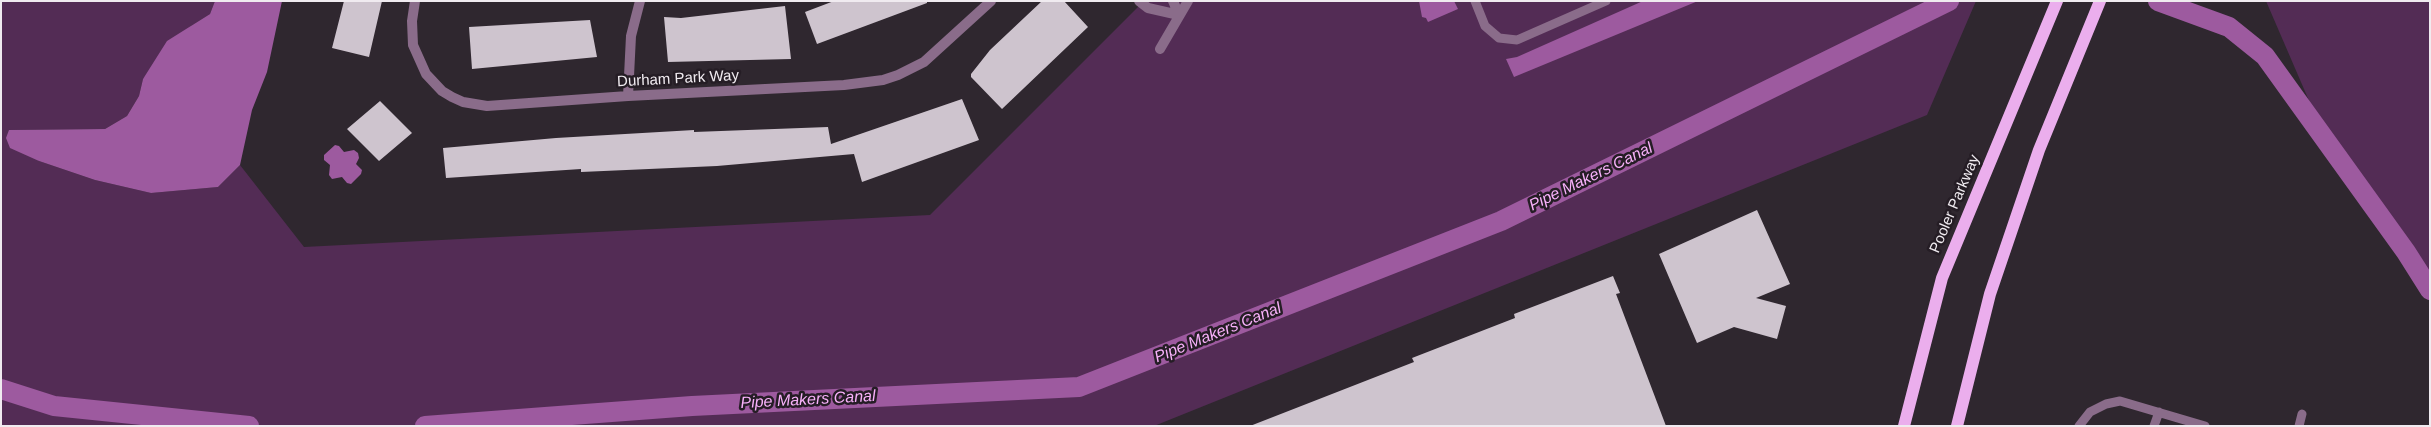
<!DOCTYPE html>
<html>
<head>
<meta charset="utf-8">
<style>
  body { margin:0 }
  #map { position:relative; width:2431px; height:427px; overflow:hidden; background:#2f272f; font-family:Arial,sans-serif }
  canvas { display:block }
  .frame { position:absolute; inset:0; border:2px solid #f0ebf0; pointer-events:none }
</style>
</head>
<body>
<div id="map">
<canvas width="2431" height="427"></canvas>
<div class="frame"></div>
</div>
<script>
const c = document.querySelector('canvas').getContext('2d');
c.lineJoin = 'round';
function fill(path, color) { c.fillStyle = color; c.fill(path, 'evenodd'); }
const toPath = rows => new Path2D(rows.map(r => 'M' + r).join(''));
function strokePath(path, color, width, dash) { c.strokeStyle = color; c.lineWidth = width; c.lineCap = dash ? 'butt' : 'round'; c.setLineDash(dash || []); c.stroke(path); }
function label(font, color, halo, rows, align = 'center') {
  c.font = font + ' Arial,sans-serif'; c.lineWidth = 5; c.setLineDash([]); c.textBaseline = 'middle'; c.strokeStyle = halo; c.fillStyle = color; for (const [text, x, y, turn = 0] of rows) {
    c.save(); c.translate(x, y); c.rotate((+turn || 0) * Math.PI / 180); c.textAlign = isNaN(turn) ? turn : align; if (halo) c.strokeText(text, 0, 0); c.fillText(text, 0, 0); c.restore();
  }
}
fill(toPath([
  [1,1,215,1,210,14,191,26,143,79,139,96,127,116,105,129,9,130,39,161,95,180,151,193,218,187,240,165,304,247,930,215,1144,1,1976,1,1927,115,1154,426,1,426],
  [2266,1,2430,1,2430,281,2326,140]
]), '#532c55');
fill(toPath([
  [215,1,282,1,267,72,252,110,240,165,218,187,151,193,95,180,39,161,10,148,6,138,9,130,105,129,127,116,139,96,143,79,167,41,210,14],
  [1419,1,1454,1,1458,9,1428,22,1426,18,1422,17],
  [1643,1,1698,1,1514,77,1506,59,1517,57],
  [335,145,339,146,344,152,354,150,358,153,359,158,356,164,362,170,361,174,351,184,347,183,342,177,332,179,329,175,330,165,324,160,324,155]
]), '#9d5a9f');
strokePath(toPath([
  [2158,1,2229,27,2265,56,2406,252,2430,290],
  [1,389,54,406,249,426],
  [425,426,692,406,1079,387,1501,221,1949,1]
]), '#9d5a9f', 20);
fill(toPath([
  [344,1,382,1,369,57,332,48],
  [834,1,927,1,927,3,817,44,805,12],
  [1042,1,1064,1,1088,27,1002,109,971,77,971,74,990,50],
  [785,6,791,59,668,62,664,17,681,18],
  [590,20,597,57,472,69,469,27],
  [962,99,979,140,862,182,854,154,717,166,581,172,581,169,446,178,443,148,556,138,694,130,694,132,828,127,831,144],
  [380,101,412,133,379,161,347,129],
  [1757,210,1790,284,1756,298,1786,306,1777,339,1734,327,1697,343,1659,254],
  [1613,276,1620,293,1616,294,1666,426,1250,426,1414,362,1412,358,1515,318,1514,314]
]), '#cec4ce');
strokePath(toPath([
  [1475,1,1485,26,1499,38,1517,40,1606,1],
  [2079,426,2090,412,2106,404,2120,401,2205,426],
  [2154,426,2159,412],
  [2299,426,2302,414]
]), '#8a6c8a', 9);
strokePath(toPath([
  [415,1,412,21,413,45,426,74,442,91,452,97,463,102,487,106,628,96,844,85,883,80,898,75,924,62,991,1],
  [1139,1,1148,8,1179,15],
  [1173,1,1179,15],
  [1160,49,1188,1],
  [628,96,631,36,640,1]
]), '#8a6c8a', 10);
strokePath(toPath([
  [1904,426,1942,278,2057,1],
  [1957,426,1990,294,2039,150,2100,1]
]), '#ebaeed', 12);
label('15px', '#f0ebf0', '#251d25', [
  ["Durham Park Way",678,79,-3],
  ["Pooler Parkway",1955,204,-67]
]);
label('italic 16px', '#f8b1fa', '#251d25', [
  ["Pipe Makers Canal",1591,177,-26],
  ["Pipe Makers Canal",1218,333,-22],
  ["Pipe Makers Canal",808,400,-3]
]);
</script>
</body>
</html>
